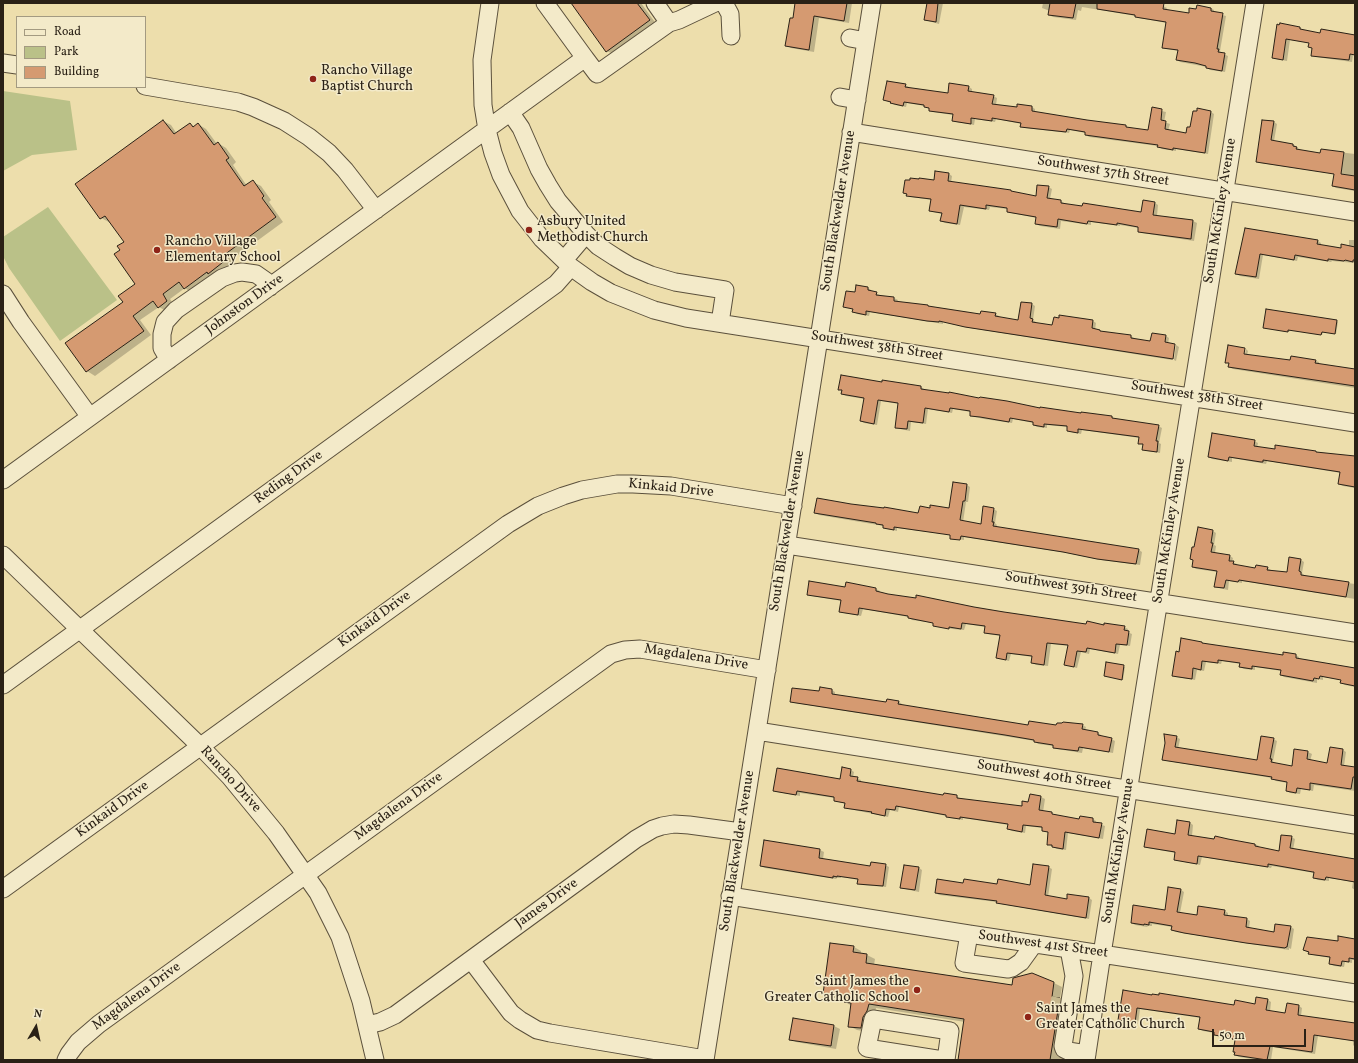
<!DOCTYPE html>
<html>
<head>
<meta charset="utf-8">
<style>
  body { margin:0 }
  #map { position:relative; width:1358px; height:1063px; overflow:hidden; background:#eddeac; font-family:Vollkorn,serif }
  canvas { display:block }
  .frame { position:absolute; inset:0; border:4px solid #2a2116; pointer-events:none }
  .legend { position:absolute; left:16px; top:16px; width:130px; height:72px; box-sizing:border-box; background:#f3eac9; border:1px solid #a39a81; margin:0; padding:5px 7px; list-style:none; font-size:12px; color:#2a2116 }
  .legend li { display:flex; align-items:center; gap:8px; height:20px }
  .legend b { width:20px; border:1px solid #a39a81 }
  .north { position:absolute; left:16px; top:1007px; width:40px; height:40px; -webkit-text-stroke:3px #f3eac9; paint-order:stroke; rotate:9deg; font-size:11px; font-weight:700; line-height:16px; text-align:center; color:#2a2116 }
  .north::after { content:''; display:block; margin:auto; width:14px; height:18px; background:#2a2116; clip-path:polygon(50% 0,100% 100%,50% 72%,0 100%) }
  .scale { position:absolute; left:1212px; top:1029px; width:94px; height:18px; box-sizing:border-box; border:2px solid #2a2116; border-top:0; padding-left:5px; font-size:12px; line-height:14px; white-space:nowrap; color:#2a2116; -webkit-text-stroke:3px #f3eac9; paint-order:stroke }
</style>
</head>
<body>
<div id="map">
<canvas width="1358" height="1063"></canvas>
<div class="frame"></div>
<ul class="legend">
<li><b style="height:5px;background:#f3eac9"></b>Road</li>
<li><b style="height:11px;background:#bac188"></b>Park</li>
<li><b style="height:11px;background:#d59a71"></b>Building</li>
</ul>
<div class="north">N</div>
<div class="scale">50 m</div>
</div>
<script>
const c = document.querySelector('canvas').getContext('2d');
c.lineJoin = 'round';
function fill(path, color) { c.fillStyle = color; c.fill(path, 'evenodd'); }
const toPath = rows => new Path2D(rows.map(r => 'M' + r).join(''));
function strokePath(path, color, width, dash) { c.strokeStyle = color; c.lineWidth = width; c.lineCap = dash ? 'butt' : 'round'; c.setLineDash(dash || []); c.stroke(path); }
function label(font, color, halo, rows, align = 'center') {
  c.font = font + ' Vollkorn,serif'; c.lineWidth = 3; c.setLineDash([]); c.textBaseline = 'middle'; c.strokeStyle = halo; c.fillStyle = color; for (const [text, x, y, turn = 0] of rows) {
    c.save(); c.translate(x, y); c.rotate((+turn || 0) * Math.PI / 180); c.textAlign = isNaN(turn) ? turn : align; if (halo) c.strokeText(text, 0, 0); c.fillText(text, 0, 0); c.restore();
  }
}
fill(toPath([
  [3,91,70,101,77,150,32,155,3,171],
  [48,207,117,300,60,341,9,268,3,256,3,237]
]), '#bac188');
fill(toPath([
  [572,3,641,3,657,25,615,55,607,51],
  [796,3,852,3,849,23,819,18,814,52,791,48,786,45,794,19],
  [927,3,943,3,939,24,925,20],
  [1043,3,1144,3,1163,6,1167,8,1166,10,1189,14,1211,8,1214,10,1214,13,1226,16,1220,51,1221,53,1228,56,1225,72,1210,70,1207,67,1180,62,1177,60,1179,51,1167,49,1163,47,1167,23,1139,18,1136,16,1082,7,1081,11,1078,10,1076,20,1053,17,1049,15,1050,11,1042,8],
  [1278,26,1300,28,1303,30,1321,34,1355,36,1355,55,1353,55,1352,62,1316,57,1312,55,1313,49,1309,47,1310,43,1290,40,1287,61,1276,59,1273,57],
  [905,85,909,87,908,88,949,94,969,87,972,89,972,92,993,96,997,98,996,105,1018,108,1018,105,1032,107,1035,109,1035,112,1126,126,1129,128,1149,131,1153,109,1166,112,1164,122,1170,124,1168,131,1187,134,1191,128,1211,112,1214,114,1208,154,1176,149,1176,151,1162,149,1158,146,1089,137,1086,135,1086,133,1070,130,1069,133,1025,128,1021,126,1022,124,996,119,995,122,975,119,974,125,956,122,953,120,953,115,933,112,925,106,907,103,906,107,895,105,885,100],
  [163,121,171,125,177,134,190,124,195,127,198,124,206,129,217,144,218,143,226,148,236,162,233,165,247,186,253,182,261,186,271,200,269,202,283,222,231,260,234,264,217,278,192,293,185,288,170,299,174,305,166,311,159,307,140,320,151,335,95,376,87,371,124,302,136,284,121,250,125,242,110,221,109,222,101,218],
  [1274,122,1277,124,1274,141,1293,144,1300,150,1321,154,1330,151,1355,154,1355,191,1336,188,1333,186,1335,174,1260,163,1257,161],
  [949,174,952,176,951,183,1036,197,1048,187,1052,189,1050,199,1061,201,1064,203,1064,204,1142,213,1155,203,1158,205,1157,216,1193,221,1197,223,1194,241,1142,233,1139,231,1139,228,1120,225,1120,226,1091,222,1091,225,1061,221,1060,229,1040,226,1036,224,1037,218,1011,213,1008,211,1008,209,990,207,989,210,964,207,960,225,945,223,941,221,942,214,933,212,930,210,932,200,911,197,904,193,935,181],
  [1246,230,1318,241,1321,243,1321,246,1341,249,1349,247,1349,240,1355,240,1355,263,1332,261,1331,262,1298,257,1297,261,1263,255,1259,279,1240,276,1236,274],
  [868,288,871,290,871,292,880,295,880,296,894,298,898,300,897,302,981,315,995,314,999,316,998,318,1019,321,1032,304,1035,306,1033,320,1036,322,1036,324,1053,326,1060,319,1060,316,1093,321,1096,323,1095,330,1103,332,1131,336,1134,338,1134,339,1151,342,1166,336,1169,338,1168,344,1174,345,1172,360,970,328,943,322,943,324,931,322,870,312,869,316,857,314,854,312,854,310,845,307,856,294],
  [1337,321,1338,322,1336,334,1323,332,1322,335,1290,330,1289,332,1265,328],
  [1176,345,1179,347,1176,361,1174,360],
  [1246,349,1248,351,1247,355,1291,361,1316,361,1319,362,1319,365,1355,371,1355,388,1233,369,1229,367,1230,364,1226,362,1244,359],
  [921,387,924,389,924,391,1041,409,1112,417,1115,419,1158,426,1162,428,1159,443,1161,444,1160,453,1147,451,1143,449,1144,445,1139,443,1140,438,1082,430,1081,434,1071,432,1068,430,1068,427,1047,425,1047,428,1037,427,1034,425,1034,423,1013,419,1012,423,984,419,975,417,971,415,971,412,953,409,952,413,928,409,926,424,911,422,910,431,900,429,896,427,899,404,881,401,877,425,864,423,861,421,865,399,846,396,842,394,843,391,839,389],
  [1254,441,1258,443,1257,448,1275,450,1316,452,1355,458,1355,488,1343,486,1339,484,1341,473,1267,461,1266,464,1232,458,1232,462,1212,459,1209,457],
  [954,483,967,485,970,487,968,502,966,502,963,522,982,525,993,509,997,511,995,523,997,525,996,527,1139,550,1142,552,1140,565,1101,560,1067,553,964,537,964,540,953,538,953,539,951,538,951,535,897,528,897,531,887,529,884,527,884,526,819,515,815,513,919,514,931,509,950,509],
  [1198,528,1213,531,1216,533,1214,545,1216,546,1215,553,1230,556,1233,558,1232,562,1237,564,1236,566,1256,569,1267,568,1271,570,1271,571,1288,573,1301,560,1304,562,1302,573,1304,575,1304,577,1355,584,1355,599,1242,581,1242,583,1229,581,1228,590,1219,588,1215,586,1218,572,1196,569,1193,567],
  [847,584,876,589,880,591,879,593,973,608,1079,624,1124,627,1128,629,1127,632,1132,634,1130,646,1120,645,1118,654,1090,649,1089,654,1081,652,1077,668,1065,665,1069,646,1051,644,1048,666,1036,665,1033,663,1033,657,1011,654,1009,661,1000,659,997,657,1000,636,988,634,985,632,985,627,966,624,964,630,952,629,936,625,934,623,912,620,909,617,863,609,861,616,844,613,840,611,842,601,812,596,808,594,846,588],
  [1202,643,1205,644,1283,656,1296,655,1299,657,1299,659,1355,668,1355,687,1345,685,1342,683,1342,680,1323,677,1323,680,1317,679,1317,683,1284,677,1281,675,1282,671,1255,667,1255,670,1244,669,1240,667,1241,664,1222,661,1221,664,1206,662,1204,671,1197,670,1195,680,1176,677,1173,675,1180,653],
  [1107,663,1125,667,1123,680,1105,676],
  [832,690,835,692,835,695,887,703,888,700,899,702,902,704,902,706,1029,726,1082,725,1086,727,1085,730,1098,733,1101,735,1101,737,1111,739,1115,741,1113,753,1083,748,1082,753,1057,749,1054,746,1038,744,1035,741,795,703,792,701],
  [1176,737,1180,739,1178,749,1258,762,1273,739,1277,741,1273,761,1274,764,1292,767,1295,750,1308,752,1312,754,1310,761,1328,764,1331,748,1343,750,1346,752,1344,766,1355,768,1355,791,1314,785,1313,791,1301,789,1300,794,1290,793,1287,791,1288,783,1276,781,1272,778,1167,761,1164,759],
  [851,770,854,772,853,777,861,780,861,782,944,796,957,796,960,799,1023,807,1029,803,1030,795,1041,797,1045,799,1043,812,1080,820,1093,819,1096,821,1096,823,1105,826,1103,839,1068,833,1066,850,1057,849,1048,844,1049,833,1043,830,1043,828,1026,826,1025,833,1012,831,1008,829,1009,825,963,818,963,820,951,818,947,816,899,807,898,812,890,810,888,817,849,809,845,807,846,804,835,801,835,798,800,793,800,796,777,792,774,790,841,780],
  [1189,822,1193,825,1192,836,1215,840,1228,840,1255,844,1259,846,1258,848,1279,852,1291,837,1295,839,1293,850,1355,859,1355,890,1352,888,1353,882,1329,878,1329,881,1318,880,1314,878,1315,873,1272,866,1271,868,1202,857,1200,865,1179,861,1175,859,1176,853,1148,848,1145,846,1176,835],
  [765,841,820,850,824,852,823,859,871,867,885,865,889,867,886,887,862,885,858,883,859,880,841,877,841,878,837,878,836,879,765,868,761,866],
  [1048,867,1052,869,1048,897,1067,900,1089,898,1092,900,1089,919,1001,904,997,902,939,895,936,893,964,884,1031,886],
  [919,868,922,870,919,892,905,889,901,887],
  [1181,890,1184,892,1180,913,1197,916,1225,911,1228,913,1228,916,1247,919,1250,921,1249,928,1275,933,1291,927,1294,929,1291,949,1289,948,1289,950,1176,932,1172,930,1173,927,1152,924,1152,926,1148,926,1147,927,1135,925,1132,923,1166,911],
  [1355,940,1355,960,1352,960,1352,963,1345,962,1344,967,1334,966,1330,964,1331,958,1313,955,1304,950],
  [854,947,861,951,861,954,867,955,875,959,874,965,1013,986,1032,974,1054,983,1062,987,1060,999,1068,1003,1059,1055,1063,1060,959,1060,965,1022,876,1008,875,1015,868,1032,857,1030,849,1026,852,1006,845,1002,846,1000,831,998,824,994],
  [1123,992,1234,1006,1256,1005,1268,1000,1271,1002,1270,1012,1286,1014,1299,1006,1302,1008,1301,1016,1354,1024,1355,1019,1355,1047,1353,1045,1353,1041,1318,1036,1315,1054,1273,1047,1271,1060,1259,1060,1239,1057,1235,1055,1236,1052,1234,1051,1236,1040,1218,1036,1215,1034,1215,1033,1203,1031,1199,1029,1201,1018,1140,1009,1138,1024,1123,1021,1119,1019],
  [793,1019,834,1026,840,1029,836,1049,796,1042,790,1039]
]), '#0003');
const building = toPath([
  [571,3,637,3,650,20,606,52,571,3],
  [795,3,847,3,844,21,814,16,809,50,785,46,790,18,793,18,795,3],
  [927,3,938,3,936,22,924,20,927,3],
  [1050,3,1076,3,1073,18,1048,15,1050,3],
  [1097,3,1164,3,1163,9,1189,13,1189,8,1196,9,1197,5,1211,8,1211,11,1223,13,1217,49,1219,49,1218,52,1225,53,1222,71,1206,68,1206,66,1195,63,1176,60,1178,50,1162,48,1166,22,1135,17,1135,15,1097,9,1097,3],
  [1280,23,1300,27,1300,29,1320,33,1321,29,1355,35,1355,55,1350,54,1349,60,1311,56,1312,48,1308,47,1309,43,1286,39,1283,60,1272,58,1277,24,1279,25,1280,23],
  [887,81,906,84,905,87,948,93,949,83,969,86,968,91,994,95,992,104,1017,107,1017,104,1032,106,1032,111,1087,120,1126,125,1126,127,1148,130,1152,107,1162,109,1161,120,1166,121,1165,129,1186,133,1187,127,1190,127,1193,111,1197,111,1197,108,1211,111,1205,153,1173,148,1173,150,1157,147,1158,145,1085,135,1085,132,1067,129,1066,132,1020,127,1021,123,992,118,992,121,971,118,971,124,952,121,953,114,929,111,929,108,924,107,924,105,904,102,903,106,890,103,891,102,883,100,887,81],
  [163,120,174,134,190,123,193,127,198,123,214,145,218,142,229,158,226,160,244,186,253,180,264,196,262,198,276,217,224,255,227,259,208,274,207,272,184,289,179,282,163,294,167,301,158,308,153,301,133,316,144,331,86,372,65,343,123,302,118,296,135,284,114,254,120,250,117,246,124,242,105,216,100,219,75,184,163,120],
  [1262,120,1274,121,1271,140,1293,144,1293,146,1297,147,1296,149,1320,153,1321,149,1344,152,1341,174,1355,176,1355,190,1332,186,1334,174,1256,162,1262,120],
  [935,171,949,173,948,181,1011,190,1011,191,1036,196,1037,185,1049,186,1047,198,1061,200,1061,203,1082,206,1083,203,1141,212,1143,200,1155,202,1153,215,1193,220,1191,239,1138,232,1138,227,1117,223,1117,225,1088,221,1087,224,1058,219,1057,227,1035,224,1036,217,1007,212,1007,208,986,205,986,209,960,205,957,224,940,221,942,213,929,211,931,199,906,196,907,194,903,193,905,180,910,180,910,178,919,179,919,178,934,180,935,171],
  [1245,228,1318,240,1317,244,1341,248,1341,244,1355,247,1355,260,1353,260,1353,262,1345,260,1344,261,1328,259,1328,261,1295,255,1294,260,1260,254,1256,277,1235,274,1245,228],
  [856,285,868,287,868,290,877,292,876,295,894,297,894,301,928,305,928,306,980,314,981,311,996,313,995,316,1018,320,1021,302,1032,303,1030,318,1033,319,1032,322,1052,325,1054,317,1059,318,1059,315,1093,320,1092,328,1100,330,1100,331,1131,335,1131,338,1150,341,1152,333,1166,335,1165,342,1175,344,1173,359,965,327,939,321,939,322,927,321,866,311,866,315,852,312,853,309,843,307,846,291,855,292,856,285],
  [1266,309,1337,320,1335,334,1322,332,1321,335,1288,330,1288,332,1263,328,1266,309],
  [1228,345,1245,348,1244,354,1290,360,1291,356,1316,360,1315,363,1355,369,1355,386,1228,367,1229,363,1225,363,1228,345],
  [841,375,882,382,882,380,921,386,921,389,949,393,949,392,979,398,980,397,1007,401,1040,408,1040,407,1081,413,1081,412,1112,416,1112,418,1159,425,1156,441,1158,441,1157,452,1142,450,1143,444,1138,444,1139,437,1078,429,1078,433,1067,431,1067,426,1044,424,1044,427,1033,425,1033,422,1010,418,1009,422,980,417,970,416,970,411,950,408,949,412,925,408,923,423,908,421,907,429,895,428,898,403,878,400,874,424,860,421,864,398,841,394,842,390,838,390,841,375],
  [1212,433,1255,440,1254,446,1275,449,1275,445,1316,451,1316,452,1355,456,1355,487,1338,484,1340,472,1263,460,1263,462,1261,462,1229,457,1228,461,1208,457,1212,433],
  [953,482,967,484,965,501,963,501,960,520,981,524,983,506,994,508,992,522,994,522,993,526,1139,549,1136,564,1097,559,1063,552,961,536,960,540,950,539,950,535,894,527,894,530,883,528,883,525,876,524,876,523,814,513,817,498,851,504,884,508,884,507,918,513,920,506,930,508,930,505,949,508,953,482],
  [1198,527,1213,530,1211,543,1213,543,1211,552,1230,555,1229,561,1234,561,1233,564,1255,568,1256,565,1268,567,1267,570,1287,572,1289,557,1301,559,1299,571,1301,572,1301,575,1349,582,1346,597,1239,580,1238,582,1226,580,1224,588,1214,587,1217,571,1192,567,1193,560,1190,559,1192,547,1194,547,1198,527],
  [809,581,845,587,846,582,876,588,876,591,888,594,916,598,916,595,974,607,1004,612,1079,623,1086,624,1087,621,1104,625,1104,623,1125,626,1124,630,1129,631,1127,645,1116,644,1115,653,1087,648,1086,652,1077,651,1074,667,1064,665,1068,645,1047,643,1044,665,1031,663,1032,656,1007,653,1006,660,996,658,1000,635,984,633,985,626,962,623,961,629,949,627,949,629,933,626,933,623,908,618,908,616,859,608,858,615,839,612,841,600,807,595,809,581],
  [1181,638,1202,642,1202,643,1283,655,1283,652,1296,654,1296,658,1355,668,1355,686,1340,683,1341,680,1320,676,1319,679,1314,678,1313,681,1280,675,1281,670,1252,666,1252,669,1239,667,1240,663,1218,660,1218,663,1202,661,1201,670,1193,668,1192,679,1172,676,1176,651,1179,652,1181,638],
  [1106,662,1124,665,1122,680,1104,676,1106,662],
  [820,687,832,689,832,694,886,702,887,699,899,701,898,704,1028,725,1029,721,1056,725,1057,723,1062,723,1063,722,1083,724,1082,729,1098,732,1098,735,1112,738,1109,752,1079,747,1078,751,1053,748,1053,745,1034,742,1034,740,1005,735,790,702,792,688,819,691,820,687],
  [1164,734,1177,736,1175,747,1257,760,1261,736,1274,738,1270,759,1272,759,1271,762,1292,766,1294,749,1308,751,1307,759,1327,763,1330,747,1343,749,1341,765,1355,767,1355,777,1353,777,1351,789,1310,783,1310,790,1297,788,1296,793,1286,791,1287,782,1271,779,1272,777,1162,760,1165,743,1164,734],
  [842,767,851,769,850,776,858,777,857,781,943,795,944,793,957,795,957,798,1022,806,1022,801,1028,802,1030,794,1041,796,1039,810,1052,812,1052,814,1079,819,1080,816,1093,818,1093,822,1102,823,1099,838,1065,832,1063,849,1052,847,1052,845,1047,845,1048,832,1042,831,1042,827,1023,825,1022,832,1007,829,1008,824,960,817,960,819,946,817,946,815,896,806,895,810,886,809,885,816,871,813,872,812,844,808,845,803,834,801,834,797,797,791,796,795,773,791,777,768,840,779,842,767],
  [1177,820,1190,822,1188,835,1214,839,1215,836,1228,839,1255,844,1255,846,1279,851,1281,835,1292,836,1290,848,1355,859,1355,882,1326,877,1325,880,1313,878,1314,872,1313,872,1268,864,1268,867,1198,856,1197,864,1174,860,1175,852,1144,847,1147,829,1175,834,1177,820],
  [764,840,820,849,819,858,870,866,871,862,886,864,883,886,857,884,858,879,837,876,837,877,833,876,833,878,760,866,764,840],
  [1033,864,1049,866,1045,895,1067,899,1067,894,1089,897,1086,918,996,903,997,901,935,893,937,879,963,883,964,879,997,884,998,879,1030,885,1033,864],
  [904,865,919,867,915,890,900,888,904,865],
  [1168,887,1181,889,1177,912,1197,915,1198,906,1225,910,1224,915,1247,918,1246,927,1274,932,1275,924,1291,926,1287,947,1286,947,1285,948,1246,943,1184,933,1171,930,1172,926,1149,922,1149,925,1144,924,1144,925,1131,923,1133,905,1165,910,1168,887],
  [1338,936,1355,939,1355,959,1349,958,1349,962,1342,961,1341,966,1329,964,1330,957,1308,954,1309,952,1303,950,1307,937,1338,941,1338,936],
  [830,943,854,946,853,952,867,954,866,963,1012,985,1013,978,1032,973,1054,982,1052,997,1060,998,1050,1060,958,1060,964,1019,869,1004,867,1011,863,1017,861,1028,848,1027,851,1003,844,1002,845,997,823,994,830,943],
  [1123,990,1152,995,1152,994,1159,995,1159,993,1234,1005,1235,1000,1255,1004,1256,997,1268,999,1266,1010,1285,1013,1287,1003,1299,1005,1298,1015,1355,1023,1355,1041,1314,1035,1312,1052,1270,1046,1267,1060,1234,1055,1235,1052,1233,1052,1235,1040,1232,1039,1232,1038,1214,1035,1214,1032,1198,1029,1200,1017,1137,1008,1135,1023,1118,1020,1123,990],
  [793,1018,834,1025,831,1046,789,1040,793,1018]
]);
fill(building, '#d59a71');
strokePath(building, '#2a2116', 1);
strokePath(toPath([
  [1057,1011,1060,998]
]), '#c6b88e', 17, [17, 8]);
const minor = toPath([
  [490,3,482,60,483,105,487,130,493,153,501,175,520,211,542,239,571,267,592,282,611,293,654,310,686,318,1355,423],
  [655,3,669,23],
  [724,3,730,14,731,36],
  [850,38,866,41],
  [585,58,597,74,669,23,679,20,715,3],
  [3,63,17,65],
  [145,86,238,102,253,107,284,121,309,137,329,153,345,170,376,210],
  [840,97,857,100],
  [510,112,521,128,539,169,548,185,558,201,586,234,598,246,615,257,630,266,651,275,675,282,725,290,720,323],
  [851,132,1355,212],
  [564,260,586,234],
  [3,294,21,322,90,417],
  [169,360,162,348,162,334,165,322,176,310,222,278,235,273,242,272,256,274,266,281,270,287],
  [3,480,585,58,545,3],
  [787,545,1355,633],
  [3,555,201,747,230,777,276,833,318,893,340,937,361,1001,375,1060],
  [3,685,556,284,571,267],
  [757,731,1355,825],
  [3,889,508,524,538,506,563,496,582,490,617,484,633,484,671,486,793,506],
  [730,896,969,934,1069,949,1355,993],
  [969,934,964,963,1008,969,1012,968,1021,962,1034,944],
  [1069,949,1074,976,1063,1046,1064,1049,1068,1051,1087,1054],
  [471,960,511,1013,520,1020,537,1030,550,1033,705,1059],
  [367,1025,380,1022,395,1015,636,839,653,829,662,826,674,824,689,825,741,832],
  [66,1060,69,1054,78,1042,99,1024,611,654,625,650,640,649,767,670],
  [705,1060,872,3],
  [943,1060,867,1048,873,1019,950,1031,946,1060],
  [1086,1060,1102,954,1255,3]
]);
strokePath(minor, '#5b503c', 19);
strokePath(minor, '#f3eac9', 17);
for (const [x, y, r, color] of [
  [313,79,4,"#8f2418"],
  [529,230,4,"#8f2418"],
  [157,250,4,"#8f2418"],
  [917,990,4,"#8f2418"],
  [1028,1017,4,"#8f2418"]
]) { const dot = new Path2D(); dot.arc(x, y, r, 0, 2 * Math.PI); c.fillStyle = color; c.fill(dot); strokePath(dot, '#f3eac9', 1.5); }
label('14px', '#2a2116', '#f3eac9', [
  ["Rancho Village",321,71],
  ["Baptist Church",321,87],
  ["Asbury United",537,222],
  ["Methodist Church",537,238],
  ["Rancho Village",165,242],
  ["Elementary School",165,258],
  ["Saint James the",909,982,"right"],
  ["Greater Catholic School",909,998,"right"],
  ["Saint James the",1036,1009],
  ["Greater Catholic Church",1036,1025]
], 'left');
label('14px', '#2a2116', '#f3eac9', [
  ["Southwest 37th Street",1103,172,9],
  ["South Blackwelder Avenue",839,211,-81],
  ["South McKinley Avenue",1221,211,-81],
  ["Johnston Drive",245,305,-36],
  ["Southwest 38th Street",877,347,9],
  ["Southwest 38th Street",1197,397,9],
  ["Reding Drive",289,478,-36],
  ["Kinkaid Drive",671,489,6],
  ["South Blackwelder Avenue",788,531,-81],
  ["South McKinley Avenue",1170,531,-81],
  ["Southwest 39th Street",1071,588,9],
  ["Kinkaid Drive",375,620,-36],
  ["Magdalena Drive",696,658,9],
  ["Southwest 40th Street",1044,776,9],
  ["Rancho Drive",230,780,48],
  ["Magdalena Drive",399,807,-36],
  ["Kinkaid Drive",113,810,-36],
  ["South Blackwelder Avenue",738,851,-81],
  ["South McKinley Avenue",1119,851,-81],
  ["James Drive",547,904,-36],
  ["Southwest 41st Street",1043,945,8],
  ["Magdalena Drive",137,997,-36]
]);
</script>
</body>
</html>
